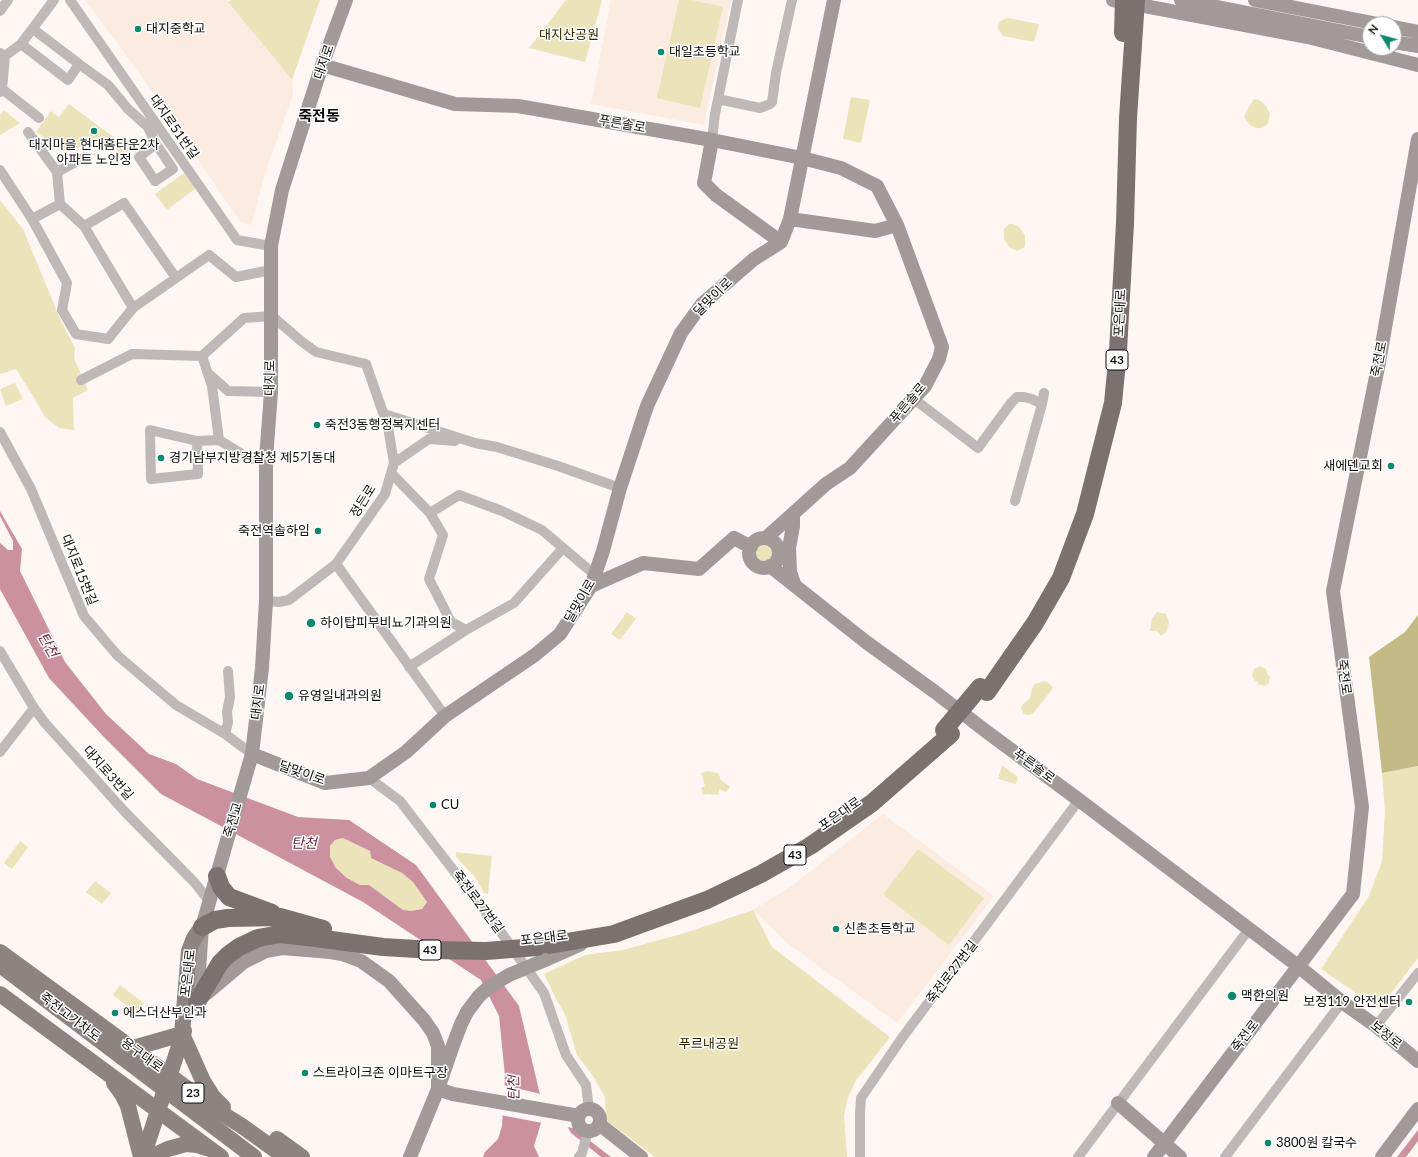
<!DOCTYPE html>
<html>
<head>
<meta charset="utf-8">
<style>
  body { margin:0 }
  #map { position:relative; width:1418px; height:1157px; overflow:hidden; background:#fef6f2; font-family:Lato,sans-serif }
  canvas { display:block }
  .north { position:absolute; left:1362px; top:16px; width:40px; height:40px; box-sizing:border-box; background:#fff; border:1px solid #9f9d9d; border-radius:50%; rotate:307deg; font-size:11px; font-weight:700; line-height:16px; text-align:center; color:#0e0b09 }
  .north::after { content:''; display:block; margin:auto; width:14px; height:18px; background:#0a896c; clip-path:polygon(50% 0,100% 100%,50% 72%,0 100%) }
</style>
</head>
<body>
<div id="map">
<canvas width="1418" height="1157"></canvas>
<div class="north">N</div>
</div>
<script>
const c = document.querySelector('canvas').getContext('2d');
c.lineJoin = 'round';
function fill(path, color) { c.fillStyle = color; c.fill(path, 'evenodd'); }
const toPath = rows => new Path2D(rows.map(r => 'M' + r).join(''));
function strokePath(path, color, width, dash) { c.strokeStyle = color; c.lineWidth = width; c.lineCap = dash ? 'butt' : 'round'; c.setLineDash(dash || []); c.stroke(path); }
function label(font, color, halo, rows, align = 'center') {
  c.font = font + ' Lato,"Noto Sans KR",sans-serif'; c.lineWidth = 3; c.setLineDash([]); c.textBaseline = 'middle'; c.strokeStyle = halo; c.fillStyle = color; for (const [text, x, y, turn = 0] of rows) {
    c.save(); c.translate(x, y); c.rotate((+turn || 0) * Math.PI / 180); c.textAlign = isNaN(turn) ? turn : align; if (halo) c.strokeText(text, 0, 0); c.fillText(text, 0, 0); c.restore();
  }
}
fill(toPath([
  [85,0,226,0,292,80,293,95,265,173,251,225,241,223,133,64],
  [611,0,731,0,704,125,591,104],
  [883,814,994,896,897,1023,787,943,753,910,793,885]
]), '#fcebe1');
fill(toPath([
  [231,0,320,0,292,80,228,2],
  [566,0,602,0,585,62,529,48],
  [679,0,692,0,723,7,700,108,657,98],
  [1008,18,1039,24,1034,42,1003,36,998,29,998,25,1000,22,1004,19],
  [851,97,870,100,861,143,843,139],
  [1254,99,1259,100,1262,102,1266,106,1270,114,1268,124,1262,128,1256,128,1250,125,1244,117,1247,110],
  [69,104,131,150,126,157,107,142,63,151,36,132,51,111,59,117],
  [4,110,20,123,0,135,0,115],
  [184,173,196,188,167,210,155,194],
  [0,200,23,229,61,321,75,348,74,358,88,390,73,398,74,430,59,428,45,417,33,396,16,369,0,374],
  [1009,224,1013,224,1019,227,1025,235,1025,246,1024,248,1020,249,1018,251,1010,248,1004,239,1004,229],
  [15,383,23,399,6,406,0,389],
  '756 553a8 8 0 1 1 16 0a8 8 0 1 1-16 0Z',
  [627,612,636,619,620,640,611,634],
  [1157,612,1166,614,1169,622,1168,627,1166,632,1161,636,1157,631,1150,631,1152,619],
  [1260,666,1266,669,1268,675,1270,676,1269,683,1265,686,1258,684,1258,682,1254,680,1252,676,1254,669],
  [1044,681,1049,683,1053,688,1033,714,1027,715,1024,714,1021,709,1022,705,1030,698,1032,689,1035,684],
  [1002,765,1018,777,1016,784,998,779],
  [1418,766,1418,958,1379,1009,1321,969,1369,896,1382,861,1385,811,1382,773],
  [708,771,718,773,721,780,730,787,726,792,719,789,718,795,708,794,703,795,701,788,705,786,701,773],
  [343,838,370,851,371,858,402,873,413,882,427,902,422,909,411,911,403,910,369,885,360,885,347,878,336,868,330,857,330,846,335,840],
  [20,841,28,847,12,869,4,863],
  [918,849,984,898,949,945,885,896,884,893],
  [456,852,492,856,488,894,484,893,475,877,456,857],
  [95,881,111,893,102,904,86,892],
  [753,910,772,947,890,1037,855,1082,847,1100,844,1116,847,1157,655,1157,606,1120,605,1097,593,1076,577,1055,565,1014,557,1001,544,974,585,955,623,950,685,933],
  [120,985,144,1003,136,1013,113,995]
]), '#ebe4ba');
fill(toPath([
  [1418,615,1418,766,1382,773,1369,657,1405,632]
]), '#c4ba85');
fill(toPath([
  [0,511,22,549,20,571,65,662,106,714,149,754,176,764,197,779,298,817,349,820,416,865,519,1006,541,1099,569,1108,576,1130,611,1157,601,1157,595,1152,571,1133,563,1119,541,1123,534,1146,539,1157,483,1157,485,1152,498,1139,502,1126,505,1076,499,1016,481,980,363,902,161,794,102,735,49,678,0,589,0,543,8,550,13,550,13,541,0,516],
  [343,838,370,851,371,858,402,873,413,882,427,902,422,909,411,911,403,910,369,885,360,885,347,878,336,868,330,857,330,846,335,840],
  [1418,1130,1418,1141,1406,1157,1397,1157]
]), '#cb919f');
fill(toPath([
  [503,1085,541,1094,542,1097,550,1098,567,1105,574,1128,566,1127,562,1122,548,1124,500,1115]
]), '#fef6f2');
strokePath(toPath([
  [70,0,237,240,271,246],
  [0,11,8,0],
  [21,44,68,80,79,64,33,29],
  [0,53,5,56,21,44,54,0],
  [79,64,108,85,128,109,148,127,156,144,173,169,155,181,139,157,156,144],
  [2,89,39,118],
  [0,92,2,89,5,56],
  [718,99,760,108,770,104,772,102,776,73,792,0],
  [28,132,57,172,60,204,84,226],
  [712,140,715,114,738,0],
  [0,170,32,219,60,204],
  [57,172,85,157],
  [32,219,67,283,62,310,76,334,108,339,133,308],
  [176,278,124,203,84,226,133,308,209,255,236,277,271,270],
  [209,374,228,391,271,392],
  [81,380,132,354,202,356],
  [914,399,978,448,1011,403,1017,397,1024,397,1032,399,1042,404,1015,501],
  [1042,404,1044,393],
  [384,414,475,443,497,447,558,466,620,488],
  [0,432,31,489,84,616,118,656,176,705,225,734,252,754],
  [197,441,198,474,151,479,150,430,197,441,219,440],
  [394,463,429,439,455,441],
  [391,473,430,513,459,495,502,511,542,530,595,575],
  [430,513,443,535,429,579,451,622,466,630,514,603,563,548],
  [336,564,445,716],
  [266,601,279,602,289,600,336,564,385,494,394,463,388,427,366,364,316,352,301,341,272,316,244,318,202,356,212,386,219,440,250,459,266,459],
  [0,651,34,708,45,723,125,812,195,883,210,902],
  [409,667,466,630],
  [225,734,228,722,227,712,230,697,228,671],
  [0,752,34,708],
  [369,778,400,801,498,928,544,993,566,1055,586,1085,589,1109],
  [1376,1026,1418,973],
  [579,1157,582,1153,588,1131],
  [860,1157,860,1113,861,1098,902,1038,1079,800],
  [1078,1157,1249,929],
  [1225,1157,1342,1002]
]), '#beb9b8', 10);
strokePath(toPath([
  [1113,0,1308,37,1418,65],
  [1181,0,1370,37],
  [1255,0,1378,24],
  [1394,27,1418,32],
  [1394,42,1418,46],
  [322,65,455,104,518,106,712,140,802,158,841,168,877,186,897,225,942,347,939,359,925,386,850,468,826,484,766,538],
  [712,140,704,183,716,195,781,242],
  [790,219,875,231,897,225],
  [793,515,793,526,789,548,790,572,795,586],
  '749 553a15 15 0 1 1 30 0a15 15 0 1 1-30 0Z',
  [770,566,866,642,935,692,987,732,1079,800,1298,966,1342,1002,1376,1026,1418,1061],
  [591,586,643,563,699,569,734,538,751,547],
  [252,754,325,783,369,778,406,752,445,716,535,655,560,634,591,586,603,551,620,488,647,406,681,333,702,304,754,259,781,242,790,219,834,0],
  [545,960,581,944],
  [206,994,244,962,266,951,282,948,330,952,342,954,361,961,389,981,424,1020,433,1033,438,1046,438,1089],
  [197,1000,202,927,252,754,262,668,266,601,266,459,271,392,271,246,282,190,322,65,346,0],
  [438,1089,453,1094,579,1116],
  [1118,1103,1180,1157],
  '578 1120a11 11 0 1 1 22 0a11 11 0 1 1-22 0Z',
  [599,1124,641,1157],
  [410,1157,438,1089,452,1048],
  [1154,1157,1353,894,1362,807,1333,591,1379,362,1418,139],
  [1382,1157,1418,1109]
]), '#a19a99', 14);
strokePath(toPath([
  [202,927,194,938,189,951,182,1034,203,1081,213,1097,223,1107],
  [0,952,218,1111,242,1126,285,1157],
  [0,994,221,1157],
  [133,1048,182,1034],
  [114,1083,122,1094,128,1106,141,1157],
  [277,1139,302,1157],
  [143,1157,184,1031],
  [151,1157,168,1149,186,1144,197,1145,206,1148]
]), '#8d8482', 16);
strokePath(toPath([
  [1123,33,1124,0],
  [987,692,1035,623,1061,578,1085,514,1113,403,1118,351,1125,223,1128,118,1136,0],
  [217,876,221,887,229,897,272,913],
  [202,927,215,920,228,918,280,917,323,929],
  [537,947,614,934,707,900,761,874,810,846,872,803,951,734],
  [197,1002,220,963,228,955,239,947,258,938,280,934,324,939]
]), '#7b716f', 18);
strokePath(toPath([
  [452,1048,461,1024,467,1012,479,996,489,987,509,975,545,960]
]), '#a19a99', 14);
strokePath(toPath([
  [0,965,254,1157]
]), '#8d8482', 16);
strokePath(toPath([
  [944,730,980,687],
  [324,939,383,947,433,950,486,951,537,947]
]), '#7b716f', 18);
for (const [x, y, r, color] of [
  [138,29,4,"#0a896c"],
  [661,52,4,"#0a896c"],
  [94,131,4,"#0a896c"],
  [317,425,4,"#0a896c"],
  [161,458,4,"#0a896c"],
  [1391,466,4,"#0a896c"],
  [318,531,4,"#0a896c"],
  [311,623,5,"#0a896c"],
  [289,696,5,"#0a896c"],
  [433,805,4,"#0a896c"],
  [836,929,4,"#0a896c"],
  [1232,996,5,"#0a896c"],
  [1409,1002,4,"#0a896c"],
  [115,1013,4,"#0a896c"],
  [305,1073,4,"#0a896c"],
  [1268,1143,4,"#0a896c"]
]) { const dot = new Path2D(); dot.arc(x, y, r, 0, 2 * Math.PI); c.fillStyle = color; c.fill(dot); strokePath(dot, '#fff', 1.5); }
for (const [x, y, w] of [
  [1117,360,22],
  [795,855,22],
  [430,950,22],
  [193,1093,22]
]) { const box = new Path2D(); box.roundRect(x - w / 2, y - 10, w, 20, 3); c.fillStyle = '#fff'; c.fill(box); strokePath(box, '#0e0b09', 1); }
label('bold 12px', '#0e0b09', null, [
  ["43",1117,360],
  ["43",795,855],
  ["43",430,950],
  ["23",193,1093]
]);
label('13px', '#0e0b09', '#fff', [
  ["대지중학교",146,29],
  ["대일초등학교",669,52],
  ["대지마을 현대홈타운2차",94,145,"center"],
  ["아파트 노인정",94,160,"center"],
  ["죽전3동행정복지센터",325,425],
  ["경기남부지방경찰청 제5기동대",169,458],
  ["새에덴교회",1383,466,"right"],
  ["죽전역솔하임",310,531,"right"],
  ["하이탑피부비뇨기과의원",320,623],
  ["유영일내과의원",298,696],
  ["CU",441,805],
  ["신촌초등학교",844,929],
  ["맥한의원",1241,996],
  ["보정119 안전센터",1401,1002,"right"],
  ["에스더산부인과",123,1013],
  ["스트라이크존 이마트구장",313,1073],
  ["3800원 칼국수",1276,1143]
], 'left');
label('13px', '#312900', '#fff', [
  ["대지산공원",569,35],
  ["푸르내공원",709,1044]
]);
label('13px', '#0e0b09', '#fff', [
  ["대지로",324,62,-71],
  ["푸른솔로",622,124,10],
  ["대지로51번길",174,127,55],
  ["달맞이로",713,297,-45],
  ["포은대로",1120,313,-87],
  ["죽전로",1379,359,-79],
  ["대지로",270,378,-89],
  ["푸른솔로",908,403,-50],
  ["정든로",363,501,-58],
  ["대지로15번길",79,570,68],
  ["달맞이로",580,601,-60],
  ["죽전로",1344,677,82],
  ["대지로",258,702,-83],
  ["푸른솔로",1034,766,36],
  ["대지로3번길",108,773,48],
  ["달맞이로",302,773,19],
  ["포은대로",840,814,-35],
  ["죽전교",233,820,-74],
  ["죽전로27번길",478,902,53],
  ["포은대로",544,938,-7],
  ["죽전로27번길",952,972,-53],
  ["포은대로",188,973,-83],
  ["죽전고가차도",70,1017,37],
  ["보정로",1386,1035,39],
  ["죽전로",1245,1036,-53],
  ["용구대로",142,1055,36]
]);
label('italic 14px', '#6b253c', '#fff', [
  ["탄천",48,645,60],
  ["탄천",304,843],
  ["탄천",514,1088,-91]
]);
label('bold 15px', '#0e0b09', '#fff', [
  ["죽전동",319,116]
]);
</script>
</body>
</html>
